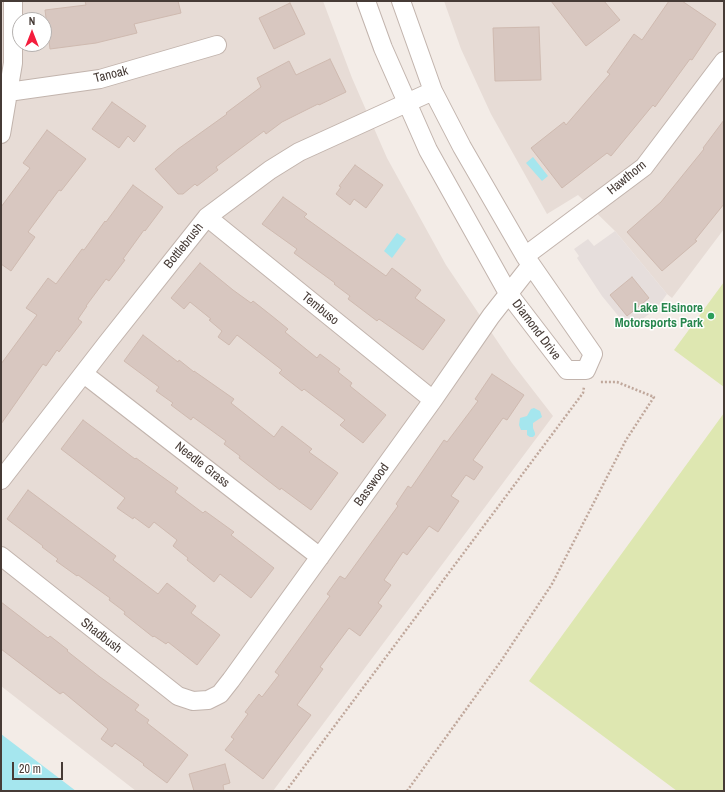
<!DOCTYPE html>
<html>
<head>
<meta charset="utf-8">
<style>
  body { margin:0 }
  #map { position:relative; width:725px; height:792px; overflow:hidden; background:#f3ece7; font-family:"Archivo Narrow",sans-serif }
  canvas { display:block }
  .frame { position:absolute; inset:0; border:2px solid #463b36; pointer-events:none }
  .north { position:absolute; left:12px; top:12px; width:40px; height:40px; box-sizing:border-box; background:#fff; border:1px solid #b5b1af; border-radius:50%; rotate:0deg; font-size:11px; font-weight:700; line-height:16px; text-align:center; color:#463b36 }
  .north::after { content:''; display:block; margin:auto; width:14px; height:18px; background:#f41d3d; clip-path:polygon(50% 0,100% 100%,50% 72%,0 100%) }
  .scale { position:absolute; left:12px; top:762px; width:51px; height:18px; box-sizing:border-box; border:2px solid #463b36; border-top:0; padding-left:5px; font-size:12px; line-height:14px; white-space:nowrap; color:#463b36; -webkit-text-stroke:3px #fff; paint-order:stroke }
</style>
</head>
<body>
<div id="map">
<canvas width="725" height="792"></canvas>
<div class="frame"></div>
<div class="north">N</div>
<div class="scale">20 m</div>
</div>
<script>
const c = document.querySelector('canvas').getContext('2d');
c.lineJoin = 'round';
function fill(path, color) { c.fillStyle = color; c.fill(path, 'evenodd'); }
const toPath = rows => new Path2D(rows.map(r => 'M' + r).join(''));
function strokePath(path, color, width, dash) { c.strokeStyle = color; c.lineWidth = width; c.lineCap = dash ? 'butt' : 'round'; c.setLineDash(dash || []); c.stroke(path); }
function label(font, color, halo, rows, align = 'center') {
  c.font = font + ' "Archivo Narrow",sans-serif'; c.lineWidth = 3; c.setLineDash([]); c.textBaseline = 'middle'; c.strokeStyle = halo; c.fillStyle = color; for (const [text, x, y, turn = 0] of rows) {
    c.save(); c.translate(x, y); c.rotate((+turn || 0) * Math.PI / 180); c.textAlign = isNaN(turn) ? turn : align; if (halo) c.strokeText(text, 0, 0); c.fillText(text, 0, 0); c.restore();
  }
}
fill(toPath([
  [1,1,323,1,352,78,387,158,446,265,512,363,553,416,273,791,136,791,1,686],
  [20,20,44,20,44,44,20,44],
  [444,1,724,1,724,229,672,298,667,294,615,231,578,195,547,214,491,114,461,49]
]), '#e7dcd6');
fill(toPath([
  [615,231,667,294,656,309,629,329,602,296,577,258,579,256,574,249,588,239,594,246]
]), '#e6dedc');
fill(toPath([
  [724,282,724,387,674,350],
  [724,413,724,791,677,791,529,681]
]), '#dee7b1');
fill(toPath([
  [533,157,548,176,542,181,526,163],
  [397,233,406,239,392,258,384,251],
  [534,408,540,411,542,417,533,423,533,428,535,433,535,435,533,437,530,437,527,435,527,430,521,430,519,425,520,418,527,416,531,409],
  [1,734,76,791,1,791]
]), '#a5e6ee');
const building = toPath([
  [85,1,178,1,181,13,134,24,137,33,96,43,50,49,45,10,86,5,85,1],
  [551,1,604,1,620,20,586,46,551,1],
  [669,1,682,1,716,24,692,60,690,59,655,107,653,105,611,156,607,153,562,188,531,148,564,122,566,125,610,74,607,72,634,34,642,40,669,1],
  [290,3,305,34,274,49,259,18,290,3],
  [539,27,541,80,495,81,493,28,539,27],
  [330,59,346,92,319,105,318,104,282,122,266,134,264,131,216,167,218,170,197,186,195,184,183,194,178,194,155,169,178,149,227,114,226,113,261,87,257,78,289,61,296,75,330,59],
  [112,102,146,126,134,142,128,136,119,148,92,129,112,102],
  [724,120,724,204,695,240,697,241,662,271,627,232,661,202,704,149,703,148,724,120],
  [47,130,86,159,61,191,59,190,28,232,35,237,11,271,1,264,1,207,30,168,23,163,47,130],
  [355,165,383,185,366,208,354,199,350,205,336,194,341,187,339,186,355,165],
  [133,185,163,207,145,231,144,230,123,259,125,260,109,281,106,279,86,306,87,306,78,319,82,322,59,352,57,350,46,366,43,364,1,424,1,364,37,315,26,308,48,278,56,284,82,249,84,250,105,221,106,222,133,185],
  [283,197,307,214,304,217,386,276,392,268,421,290,415,298,445,320,423,350,379,319,377,321,348,299,350,296,334,284,335,283,294,253,297,249,262,224,283,197],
  [200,263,233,290,251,303,253,301,272,316,288,329,285,332,317,358,320,354,340,369,338,372,352,383,350,386,386,415,363,443,340,425,345,420,304,389,302,391,279,373,282,370,237,335,229,345,218,337,222,331,209,320,211,319,190,302,184,309,171,298,200,263],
  [632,277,649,298,627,316,610,295,632,277],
  [143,335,178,362,179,360,194,372,194,371,234,399,231,403,274,437,282,426,312,449,309,452,338,473,311,510,281,488,280,490,239,458,240,456,224,444,226,441,193,417,191,420,171,405,173,403,156,391,159,387,124,361,143,335],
  [492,374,524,395,507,420,503,418,473,460,483,467,474,480,466,475,451,496,459,501,438,532,429,526,407,555,403,552,384,580,391,585,378,603,382,606,360,636,349,628,320,667,323,669,297,705,311,715,263,779,225,750,234,739,231,737,248,714,245,712,259,694,262,697,279,675,275,672,330,596,327,594,340,576,345,579,398,506,396,504,408,486,411,488,444,440,447,442,478,401,475,399,492,374],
  [83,420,135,459,136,458,178,488,175,492,203,513,205,511,234,532,231,535,274,568,251,598,220,574,214,582,187,560,188,558,173,546,177,540,154,522,149,528,134,517,133,519,117,508,125,498,61,449,83,420],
  [28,490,116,556,113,560,158,594,167,583,196,606,191,613,220,635,197,665,168,642,166,644,154,636,153,637,124,614,125,612,109,600,110,598,78,575,77,576,56,561,58,559,42,547,43,546,7,519,28,490],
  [1,602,48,638,50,636,68,650,67,651,100,677,139,705,135,710,149,720,147,723,188,755,167,783,143,765,144,764,115,743,112,747,101,739,108,729,63,692,60,694,1,649,1,602],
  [225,764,230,783,223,785,224,791,194,791,189,774,225,764]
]);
fill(building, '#d8c7c0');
strokePath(building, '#cfbab0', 1);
const minor = toPath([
  [366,1,383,48,428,150,508,293,567,370,586,370,593,354,525,256,462,147,433,91,401,1],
  [1,93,100,79,217,45],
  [1,134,13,63,13,1],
  [207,217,433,400],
  [525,256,644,167,724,61],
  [84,374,320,557],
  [1,480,107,343,207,217,270,170,299,152,433,91],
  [1,556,178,696,193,701,208,700,220,694,231,680,433,400,491,316,531,265]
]);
strokePath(minor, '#c2b4ad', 20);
strokePath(toPath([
  [286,791,583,393,584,387],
  [407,791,501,661,552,584,626,440,654,397,617,382,599,382]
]), '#c0a89c', 2.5, [2, 2]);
strokePath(minor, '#fff', 18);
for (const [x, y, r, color] of [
  [711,316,4,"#2e9e5b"]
]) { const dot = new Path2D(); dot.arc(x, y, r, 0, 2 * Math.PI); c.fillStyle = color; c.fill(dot); strokePath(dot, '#fff', 1.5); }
label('13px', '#463b36', '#fff', [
  ["Tanoak",111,75,-14],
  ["Hawthorn",627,178,-39],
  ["Bottlebrush",184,246,-51],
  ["Tembuso",320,309,39],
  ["Diamond Drive",536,330,53],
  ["Needle Grass",202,465,38],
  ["Basswood",372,485,-54],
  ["Shadbush",101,636,38]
]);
label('bold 13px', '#27864d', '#fff', [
  ["Lake Elsinore",703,309],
  ["Motorsports Park",703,324]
], 'right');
</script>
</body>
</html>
